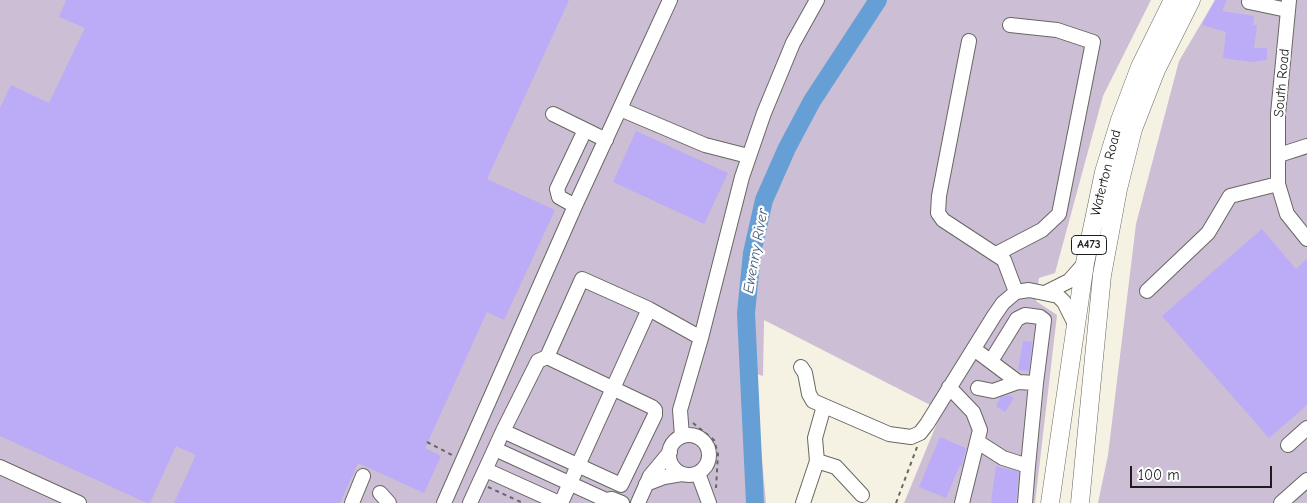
<!DOCTYPE html>
<html>
<head>
<meta charset="utf-8">
<style>
  body { margin:0 }
  #map { position:relative; width:1307px; height:503px; overflow:hidden; background:#f5f2e3; font-family:"Comic Neue",sans-serif }
  canvas { display:block }
  .scale { position:absolute; left:1130px; top:466px; width:142px; height:22px; box-sizing:border-box; border:2px solid #1c1c1c; border-top:0; padding-left:6px; font-size:15px; line-height:18px; white-space:nowrap; color:#1c1c1c; -webkit-text-stroke:4px #fff; paint-order:stroke }
</style>
</head>
<body>
<div id="map">
<canvas width="1307" height="503"></canvas>
<div class="scale">100 m</div>
</div>
<script>
const c = document.querySelector('canvas').getContext('2d');
c.lineJoin = 'round';
function fill(path, color) { c.fillStyle = color; c.fill(path, 'evenodd'); }
const toPath = rows => new Path2D(rows.map(r => 'M' + r).join(''));
function strokePath(path, color, width, dash) { c.strokeStyle = color; c.lineWidth = width; c.lineCap = dash ? 'butt' : 'round'; c.setLineDash(dash || []); c.stroke(path); }
function label(font, color, halo, rows, align = 'center') {
  c.font = font + ' "Comic Neue",sans-serif'; c.lineWidth = 4.5; c.setLineDash([]); c.textBaseline = 'middle'; c.strokeStyle = halo; c.fillStyle = color; for (const [text, x, y, turn = 0] of rows) {
    c.save(); c.translate(x, y); c.rotate((+turn || 0) * Math.PI / 180); c.textAlign = isNaN(turn) ? turn : align; if (halo) c.strokeText(text, 0, 0); c.fillText(text, 0, 0); c.restore();
  }
}
fill(toPath([
  [0,0,1151,0,1103,96,1055,273,1039,278,1036,301,1057,315,1035,503,904,503,942,411,764,320,763,376,754,373,766,503,0,503],
  [1215,0,1307,0,1307,503,1098,503,1108,455,1136,224,1179,61]
]), '#ccbed4');
strokePath(toPath([
  [755,503,746,313,752,253,764,200,787,148,812,101,878,0]
]), '#669fd5', 18);
fill(toPath([
  [66,0,569,0,487,179,555,210,504,320,487,312,425,448,441,456,424,493,358,463,340,503,174,503,196,455,176,446,150,503,147,503,0,436,0,108,11,85,49,103,85,28,59,17],
  [1215,0,1227,0,1222,11,1254,16,1253,25,1257,25,1254,48,1267,48,1267,60,1252,62,1223,58,1226,32,1202,25],
  [636,131,728,173,704,224,613,182],
  [1262,229,1296,269,1307,259,1307,405,1269,438,1162,316],
  [1023,341,1032,342,1029,371,1018,370],
  [1009,395,1014,398,1005,412,996,406,1001,397],
  [940,437,966,448,962,465,959,467,946,498,919,487],
  [996,466,1019,472,1016,503,991,503]
]), '#bcabf7');
const minor = toPath([
  [1250,0,1249,2,1287,10],
  [1289,0,1278,114,1278,184,1287,214,1307,239],
  [969,41,939,196,938,213,943,220,1004,260,1016,292],
  [620,109,705,145,748,156],
  [553,114,606,140],
  [1279,155,1307,146],
  [575,206,559,197,557,189,585,130],
  [996,254,1042,230,1059,214,1093,42,1057,30,1010,25],
  [1147,291,1208,233,1230,196,1278,184],
  [1047,292,1069,281,1085,263],
  [974,349,1018,382,1036,383,1044,320,1040,317,1025,315,1017,319,991,361],
  [547,357,652,407,655,410,655,415,621,485,503,431,538,361,547,357],
  [547,357,582,279,649,309,701,338],
  [801,367,805,373,809,394,813,401,889,434,911,437,920,433,927,424,994,316,1003,303,1016,292,1029,290,1058,296,1064,302,1076,326],
  [949,387,973,412,980,430,962,503],
  [978,388,993,391,1018,382],
  '669 455a20 20 0 1 1 40 0a20 20 0 1 1-40 0Z',
  [682,436,680,410,701,338,742,177,764,113,793,43,817,0],
  [978,442,1003,458,1028,466,1036,383],
  [1288,445,1307,428],
  [495,449,606,500,612,499,622,503],
  [817,461,836,467,862,495],
  [0,467,79,503],
  [486,470,559,503],
  [698,473,709,503],
  [646,484,664,477,682,474],
  [380,493,389,503],
  [352,503,363,476],
  [444,503,575,206,670,0],
  [470,503,503,431],
  [561,503,649,309],
  [638,503,650,476,670,452],
  [803,503,817,461,815,438,824,406],
  [1025,503,1028,466],
  [1281,503,1307,480]
]);
const major = toPath([
  [1050,503,1085,263,1104,172,1120,120,1140,67,1173,0],
  [1080,503,1102,275,1118,189,1133,129,1156,70,1191,0]
]);
strokePath(minor, '#686762', 16);
strokePath(major, '#686762', 19);
strokePath(toPath([
  [693,423,714,440,718,454,716,488],
  [427,442,452,455],
  [488,487,523,503],
  [896,503,917,447]
]), '#686762', 2, [4, 4]);
strokePath(minor, '#fff', 14);
strokePath(major, '#fff', 18);
for (const [x, y, w] of [
  [1089,245,35]
]) { const box = new Path2D(); box.roundRect(x - w / 2, y - 9.5, w, 19, 4); c.fillStyle = '#fff'; c.fill(box); strokePath(box, '#1c1c1c', 1); }
label('bold 12px', '#1c1c1c', null, [
  ["A473",1089,245]
]);
label('14px', '#1c1c1c', '#fff', [
  ["South Road",1282,83,-85],
  ["Waterton Road",1106,173,-76]
]);
label('italic 15px', '#415e78', '#fff', [
  ["Ewenny River",756,251,-80]
]);
</script>
</body>
</html>
